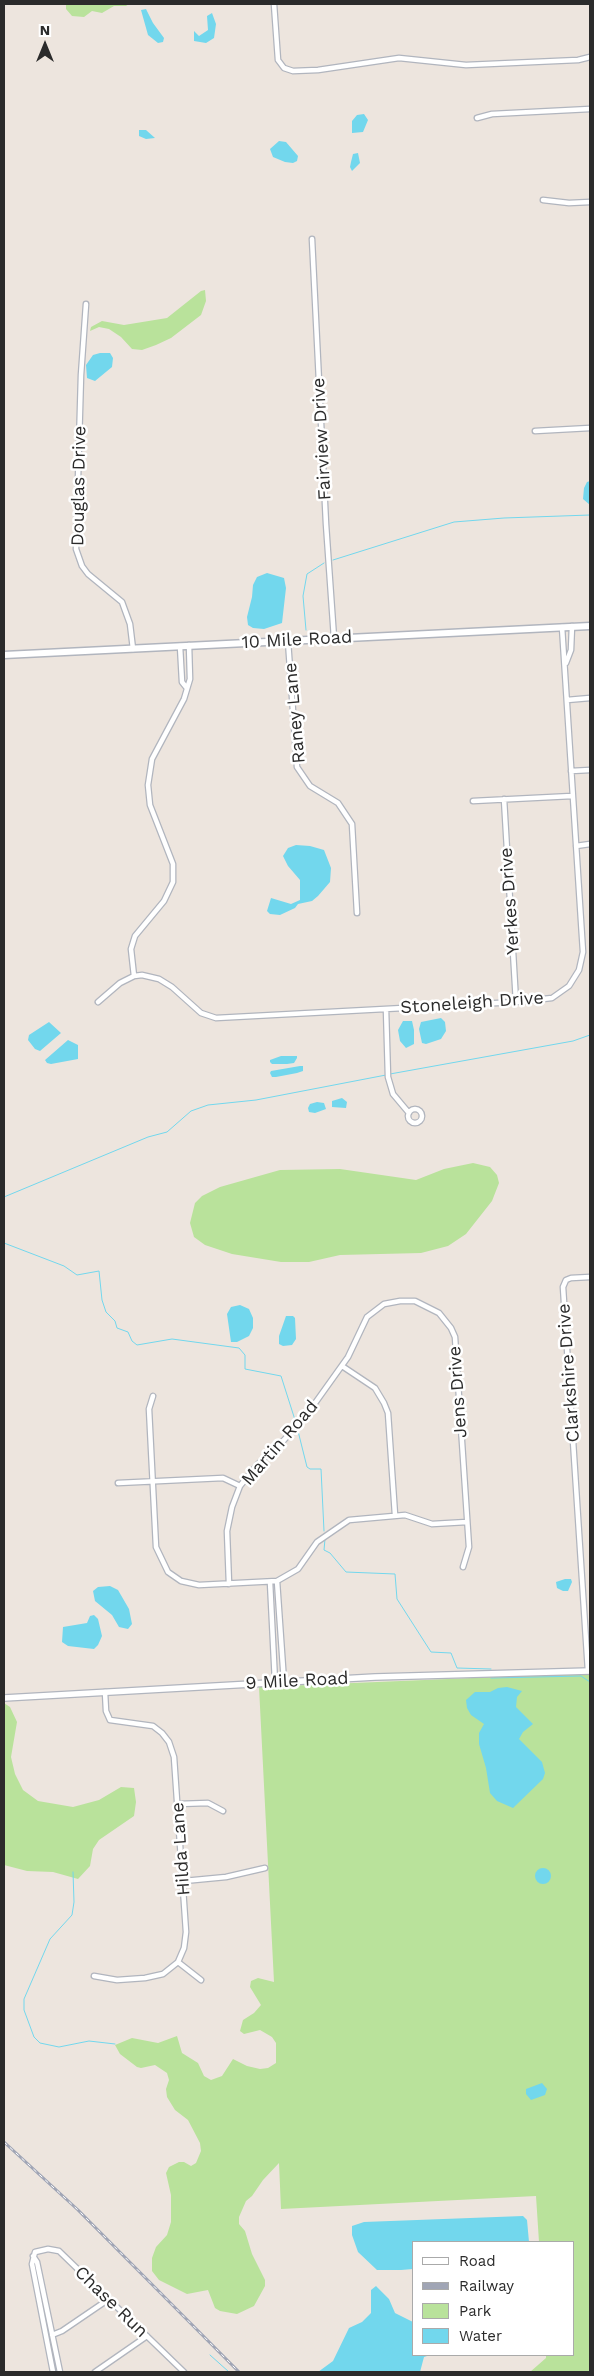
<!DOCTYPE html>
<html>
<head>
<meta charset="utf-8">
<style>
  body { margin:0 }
  #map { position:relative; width:594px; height:2376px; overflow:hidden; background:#ede5de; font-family:"Work Sans",sans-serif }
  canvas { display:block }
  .frame { position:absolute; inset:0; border:5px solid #2b2b2b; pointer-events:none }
  .legend { position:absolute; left:412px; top:2241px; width:162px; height:115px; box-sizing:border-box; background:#fff; border:1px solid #aaa; margin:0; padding:6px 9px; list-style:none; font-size:15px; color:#2b2b2b }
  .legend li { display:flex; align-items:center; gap:10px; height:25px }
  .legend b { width:25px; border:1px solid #aaa }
  .north { position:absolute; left:20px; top:20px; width:50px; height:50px; -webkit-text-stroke:4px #fff; paint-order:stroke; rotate:0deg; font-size:14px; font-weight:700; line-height:20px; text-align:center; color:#2b2b2b }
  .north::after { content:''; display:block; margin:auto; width:18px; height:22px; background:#2b2b2b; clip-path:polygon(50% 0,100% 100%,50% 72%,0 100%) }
</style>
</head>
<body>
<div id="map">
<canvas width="594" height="2376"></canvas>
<div class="frame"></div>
<ul class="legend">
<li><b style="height:6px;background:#fff"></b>Road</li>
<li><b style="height:6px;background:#a0a5b5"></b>Railway</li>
<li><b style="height:14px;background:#b9e29b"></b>Park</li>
<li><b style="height:14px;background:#72d7ed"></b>Water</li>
</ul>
<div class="north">N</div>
</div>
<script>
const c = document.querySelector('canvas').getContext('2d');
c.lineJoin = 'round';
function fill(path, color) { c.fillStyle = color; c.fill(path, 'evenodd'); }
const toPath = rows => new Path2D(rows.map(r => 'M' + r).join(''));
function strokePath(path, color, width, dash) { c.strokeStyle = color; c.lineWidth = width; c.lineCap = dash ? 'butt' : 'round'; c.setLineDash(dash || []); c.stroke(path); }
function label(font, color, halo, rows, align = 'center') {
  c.font = font + ' "Work Sans",sans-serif'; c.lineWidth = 5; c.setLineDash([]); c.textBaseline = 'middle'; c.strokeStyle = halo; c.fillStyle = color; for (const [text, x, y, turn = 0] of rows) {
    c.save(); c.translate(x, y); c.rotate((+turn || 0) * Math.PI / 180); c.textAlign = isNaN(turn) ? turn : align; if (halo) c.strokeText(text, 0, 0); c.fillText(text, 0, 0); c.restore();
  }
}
fill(toPath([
  [66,4,129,4,126,6,114,6,102,13,92,11,84,17,72,16,66,9],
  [205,290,206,301,201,315,171,338,156,345,142,350,132,349,121,337,109,329,99,327,90,331,91,327,102,321,124,325,167,318,201,291],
  [473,1163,490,1167,497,1175,499,1183,492,1201,466,1234,448,1246,421,1253,340,1255,309,1262,281,1262,232,1254,205,1245,194,1237,190,1223,195,1203,202,1196,220,1187,280,1170,340,1169,416,1180,444,1169],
  [590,1673,590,2372,530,2372,546,2358,546,2355,573,2355,573,2242,539,2242,536,2196,281,2209,279,2163,263,2180,252,2196,246,2201,239,2217,239,2224,245,2231,252,2254,265,2280,265,2286,254,2306,237,2314,220,2311,215,2308,208,2290,187,2294,159,2280,152,2271,152,2258,156,2247,167,2235,171,2222,171,2195,166,2173,169,2167,179,2162,184,2162,191,2166,196,2163,201,2151,200,2143,188,2120,175,2110,167,2097,166,2089,169,2080,167,2073,155,2065,141,2068,137,2067,120,2054,115,2045,132,2038,158,2043,177,2036,182,2053,198,2063,204,2076,211,2080,222,2076,233,2059,247,2066,260,2069,268,2068,276,2063,276,2043,272,2037,260,2030,244,2034,240,2031,243,2020,254,2013,261,2005,250,1987,251,1981,258,1978,274,1982,259,1687],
  [4,1703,10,1707,17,1722,11,1757,15,1774,23,1790,38,1801,73,1807,99,1800,121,1787,134,1788,136,1802,134,1816,99,1840,93,1849,90,1866,78,1879,53,1872,27,1871,4,1865]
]), '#b9e29b');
fill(toPath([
  [146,9,153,23,164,38,163,42,158,43,148,35,141,10],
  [212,13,216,24,214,38,206,43,194,41,194,31,199,36,208,30,207,16],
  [364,114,368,120,363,132,352,133,352,121,357,115],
  [139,130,146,130,155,138,146,139,139,136],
  [279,141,286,142,298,156,297,161,293,163,285,162,273,157,270,149],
  [358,153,360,163,352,171,350,167,351,162,353,154],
  [100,353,110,353,113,358,112,367,95,381,87,378,86,365,93,355],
  [590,481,590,505,583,499,584,488,587,482],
  [267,573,284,578,286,588,282,623,264,629,253,628,248,625,247,617,252,597,253,585,257,577],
  [296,845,310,846,324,850,331,868,330,882,318,896,312,901,298,904,295,908,280,915,270,914,267,911,271,898,291,904,300,900,300,880,288,866,283,856,288,848],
  [441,1018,445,1022,446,1031,441,1039,426,1044,422,1043,419,1029,421,1022],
  [403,1021,412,1021,414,1030,414,1044,406,1048,400,1041,398,1030],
  [49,1022,61,1033,40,1051,35,1049,28,1040,29,1035],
  [68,1040,78,1045,78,1059,51,1064,47,1063,45,1060],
  [281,1056,297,1056,297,1058,294,1063,287,1064,272,1064,270,1062,270,1060],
  [300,1066,303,1066,303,1071,297,1073,276,1077,272,1077,270,1073,271,1071],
  [342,1098,347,1102,346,1108,332,1107,332,1101],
  [317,1102,324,1103,326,1109,315,1113,309,1112,308,1108,310,1104],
  [240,1305,249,1309,253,1318,253,1328,249,1336,237,1342,231,1342,227,1314,231,1307],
  [286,1316,293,1316,295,1318,296,1339,292,1345,283,1346,279,1344,279,1336],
  [565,1579,571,1579,572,1582,568,1591,563,1591,557,1588,556,1582],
  [110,1586,118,1590,129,1609,132,1624,128,1629,119,1627,112,1615,95,1601,93,1591,98,1587],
  [94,1615,98,1619,102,1636,98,1645,94,1649,68,1646,62,1642,63,1627,87,1623,90,1616],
  [507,1687,522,1691,517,1697,516,1707,533,1724,523,1732,519,1739,542,1762,545,1773,543,1779,513,1808,497,1801,490,1793,486,1768,479,1744,479,1733,484,1724,471,1715,467,1708,466,1700,475,1692,490,1692,498,1688],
  '535 1876a8 8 0 1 1 16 0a8 8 0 1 1-16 0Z',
  [542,2083,547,2089,545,2095,531,2100,526,2094,526,2089],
  [523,2216,527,2220,529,2242,413,2242,413,2269,401,2270,377,2270,358,2252,352,2235,352,2226,364,2222],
  [376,2286,389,2299,395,2313,413,2322,413,2355,430,2355,424,2357,420,2372,311,2372,318,2372,333,2361,349,2328,362,2322,371,2313,371,2290]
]), '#72d7ed');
strokePath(toPath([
  [333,560,454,522,504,518,590,515],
  [306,630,303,596,307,574,324,563],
  [390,1074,573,1041,590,1035],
  [4,1197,148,1137,167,1132,191,1111,208,1105,256,1100,386,1075],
  [4,1243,64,1266,77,1275,99,1271,102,1300,106,1312,115,1321,117,1328,128,1332,132,1341,137,1345,172,1339,239,1348,245,1355,245,1369,281,1376,296,1423],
  [298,1431,307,1467,310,1469,321,1469,324,1531],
  [325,1539,324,1550,330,1553,346,1572,395,1574,397,1599,431,1652,451,1653,457,1668,491,1669],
  [491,1678,581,1676,590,1682],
  [73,1872,74,1902,72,1915,50,1939,24,1999,24,2010,34,2037,40,2043,59,2047,89,2041,115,2044],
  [210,2355,229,2372]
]), '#72d7ed', 1);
const minor = toPath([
  [274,4,278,60,284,68,293,71,318,70,399,58,466,65,578,60,590,57],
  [477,118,492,114,590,109],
  [543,200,569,203,590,202],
  [312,239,326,524,334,638],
  [86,304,81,375,76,549,82,566,88,574,122,602,130,624,133,649],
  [535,431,590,428],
  [288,641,297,767,310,786,338,803,352,824,357,913],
  [180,646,182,682,186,687],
  [566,663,571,650,572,626],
  [567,700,590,698],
  [571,771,590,770],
  [504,799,516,1002],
  [473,801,572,796],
  [576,846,590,844],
  [134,976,131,949,135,936,164,901,173,882,173,864,150,805,148,785,152,759,184,699,190,679,189,645],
  [98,1002,120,983,134,976,142,975,159,979,172,987,201,1013,216,1018,516,1002,552,998,569,986,579,970,583,952,562,627],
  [386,1009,388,1077,393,1094,409,1113],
  '408 1116a7 7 0 1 1 14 0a7 7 0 1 1-14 0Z',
  [342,1366,375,1388,384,1403,388,1413,395,1515],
  [153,1396,149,1409,156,1547,168,1572,181,1581,199,1585,277,1581,298,1569,317,1542,349,1520,405,1515,432,1524,467,1522],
  [118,1483,223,1478,240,1486],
  [277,1581,284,1682],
  [270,1582,275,1682],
  [229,1584,227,1531,232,1507,240,1486,258,1464,284,1440,308,1413,348,1357,367,1317,384,1304,400,1301,415,1301,439,1313,451,1328,455,1337,469,1547,463,1567],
  [588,1671,563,1287,566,1280,571,1278,590,1277],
  [178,1804,208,1803,223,1811],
  [184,1881,226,1877,265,1868],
  [178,1962,201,1980],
  [94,1976,117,1980,145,1978,163,1974,178,1962,184,1948,186,1932,174,1757,169,1742,162,1733,153,1726,110,1720,106,1711,105,1692],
  [33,2256,37,2262,60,2372],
  [52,2335,62,2331,109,2299],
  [53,2372,32,2264,35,2252,48,2249,59,2251,184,2372],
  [95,2372,147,2336]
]);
const tertiary = toPath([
  [4,1698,375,1677,590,1671]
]);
const secondary = toPath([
  [4,655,590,626]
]);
strokePath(minor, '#b1b5be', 7);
strokePath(tertiary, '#b1b5be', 8);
strokePath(secondary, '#b1b5be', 9);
strokePath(minor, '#fff', 4.5);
strokePath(tertiary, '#fff', 5.5);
strokePath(secondary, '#fff', 6);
const rail = toPath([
  [4,2142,78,2210,239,2372]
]);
strokePath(rail, '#a0a5b5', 3);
strokePath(rail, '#fff', 1, [4]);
label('18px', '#2b2b2b', '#fff', [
  ["Fairview Drive",322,439,-93],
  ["Douglas Drive",79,486,-89],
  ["10 Mile Road",297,640,-3],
  ["Raney Lane",295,713,-95],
  ["Yerkes Drive",510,901,-94],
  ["Stoneleigh Drive",472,1003,-4],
  ["Clarkshire Drive",569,1373,-94],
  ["Jens Drive",458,1392,-94],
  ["Martin Road",280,1443,-49],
  ["9 Mile Road",297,1681,-3],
  ["Hilda Lane",181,1849,-94],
  ["Chase Run",111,2302,44]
]);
</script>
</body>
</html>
